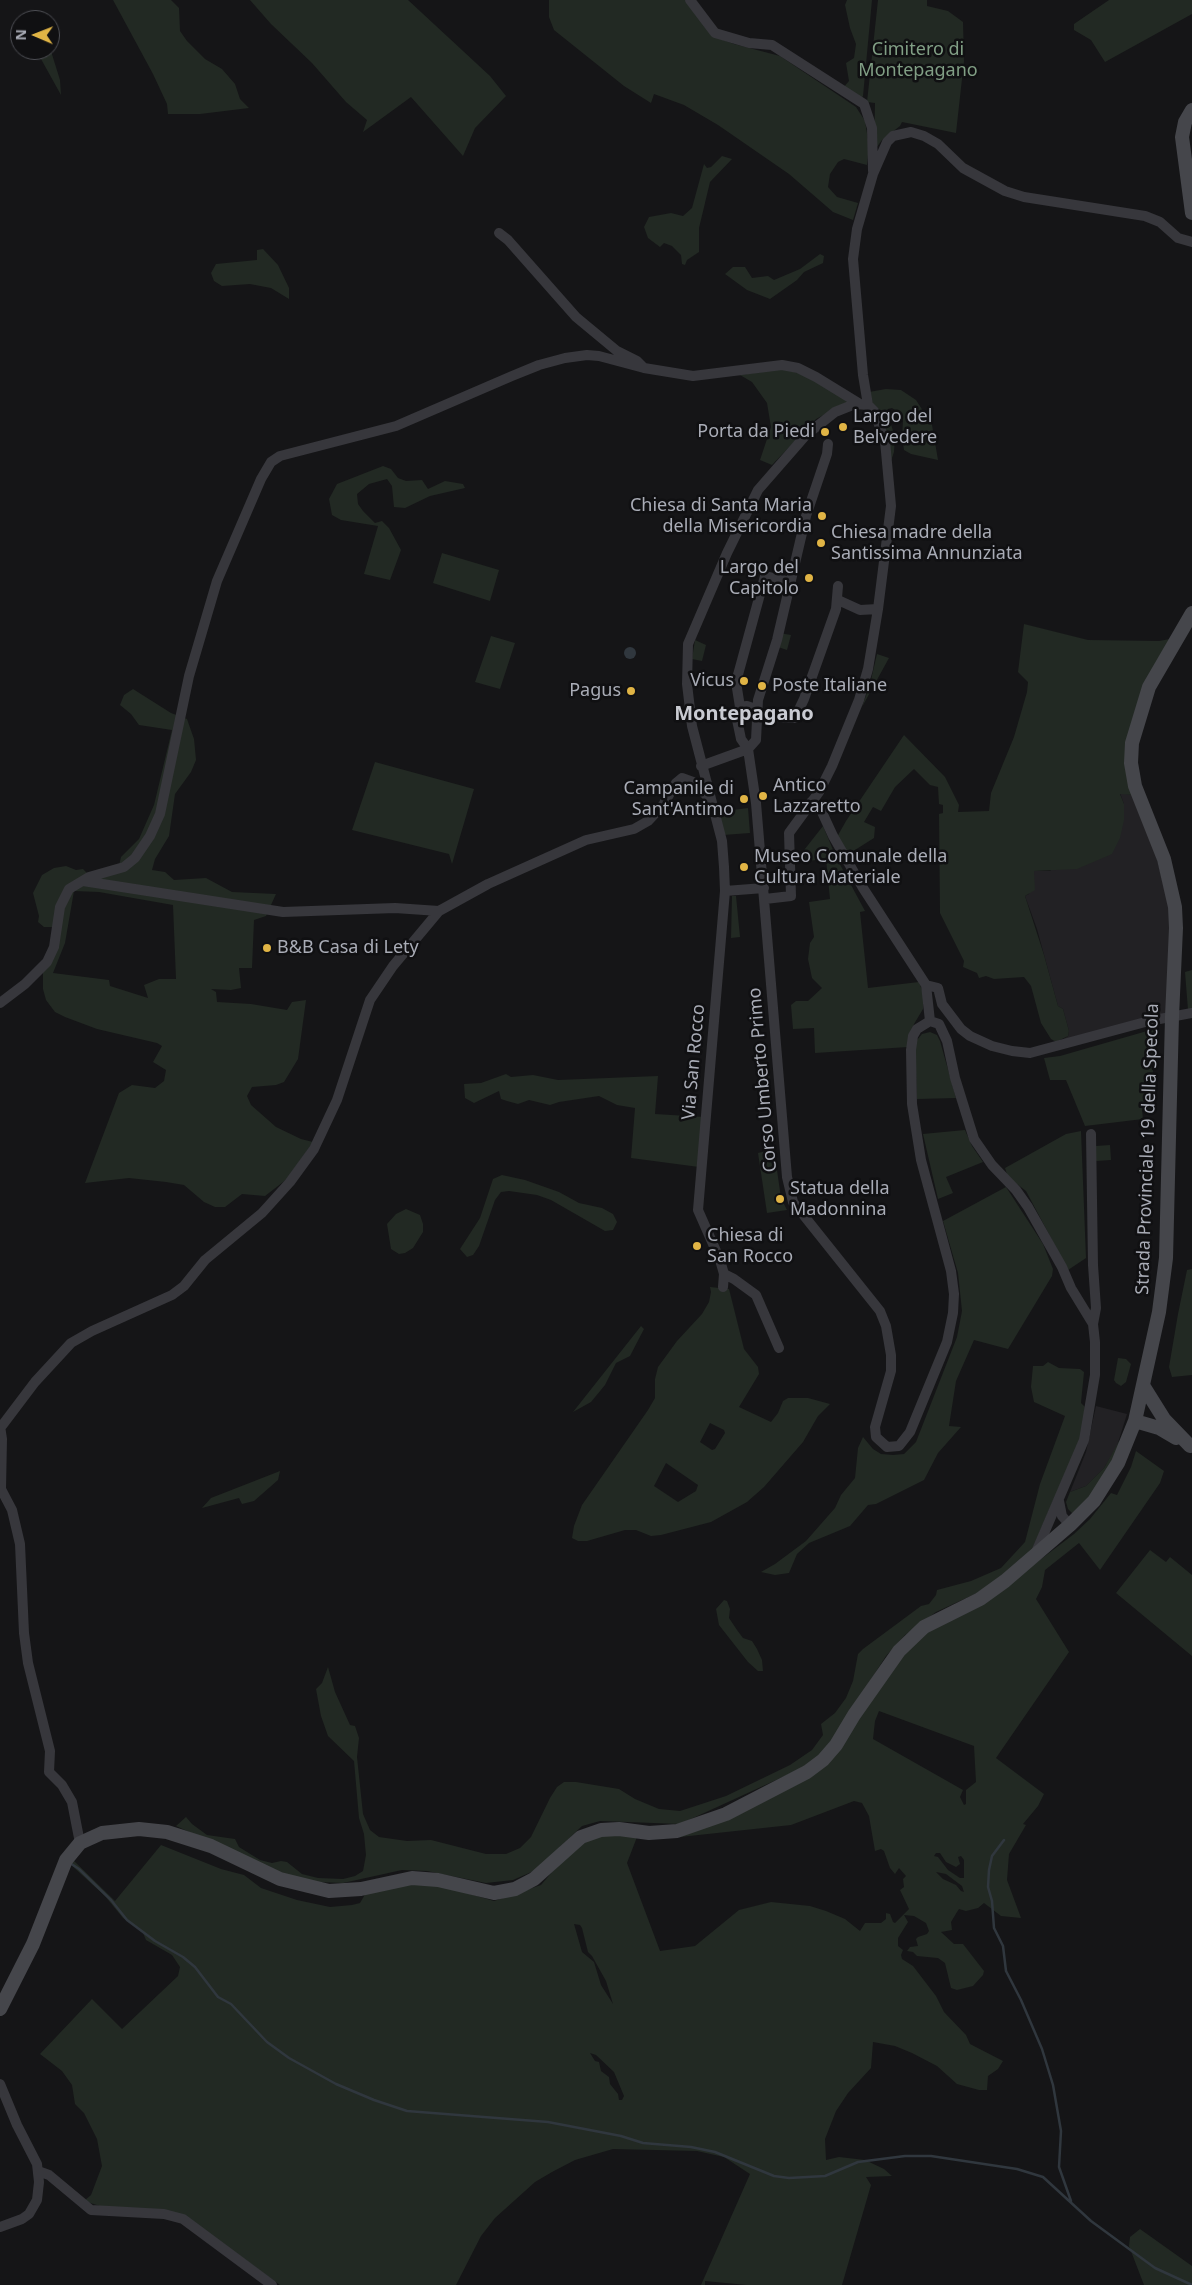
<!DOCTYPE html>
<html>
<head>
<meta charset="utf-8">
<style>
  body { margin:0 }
  #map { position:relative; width:1192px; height:2285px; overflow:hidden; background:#151517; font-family:"Noto Sans",sans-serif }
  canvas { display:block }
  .north { position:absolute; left:10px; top:10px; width:50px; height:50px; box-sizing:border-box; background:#101012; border:1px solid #4d4e54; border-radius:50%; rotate:271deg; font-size:14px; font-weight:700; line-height:20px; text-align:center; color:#a9acb6 }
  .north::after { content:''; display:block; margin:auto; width:18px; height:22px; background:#e0b445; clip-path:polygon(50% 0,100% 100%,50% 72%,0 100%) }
</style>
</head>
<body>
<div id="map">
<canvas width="1192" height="2285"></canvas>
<div class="north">N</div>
</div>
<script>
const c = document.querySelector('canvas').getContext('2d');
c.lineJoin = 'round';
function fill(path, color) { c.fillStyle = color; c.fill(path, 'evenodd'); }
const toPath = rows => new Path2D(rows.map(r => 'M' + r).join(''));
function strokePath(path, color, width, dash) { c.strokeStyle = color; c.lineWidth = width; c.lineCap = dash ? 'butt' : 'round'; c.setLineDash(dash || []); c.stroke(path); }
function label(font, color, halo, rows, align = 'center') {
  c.font = font + ' "Noto Sans",sans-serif'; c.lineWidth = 5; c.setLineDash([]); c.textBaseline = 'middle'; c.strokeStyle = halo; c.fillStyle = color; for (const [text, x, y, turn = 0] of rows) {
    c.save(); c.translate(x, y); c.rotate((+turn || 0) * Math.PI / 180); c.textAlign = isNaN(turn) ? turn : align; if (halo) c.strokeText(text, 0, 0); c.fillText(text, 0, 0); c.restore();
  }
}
fill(toPath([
  [1120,793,1132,795,1152,839,1171,915,1167,1015,1062,1040,1068,1036,1069,1031,1063,1009,1058,1006,1037,929,1025,896,1029,894,1034,871,1050,871,1124,804],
  [1096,1406,1127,1414,1117,1446,1104,1468,1086,1486,1070,1492,1086,1452]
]), '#222124');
fill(toPath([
  [113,0,171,0,179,8,180,31,187,41,205,59,222,69,235,84,240,99,249,108,200,114,168,114,167,104,153,74],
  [250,0,408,0,490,76,506,96,475,128,463,156,411,97,363,132,367,120,346,102,312,63,271,24],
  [549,0,686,0,712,36,734,44,780,56,856,107,865,121,869,146,867,165,844,159,838,162,830,174,828,187,837,197,858,203,853,220,833,212,789,174,718,125,684,105,654,94,651,103,624,86,554,30,549,17],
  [847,0,872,0,863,96,860,100,843,88,849,81,846,63,854,58,856,44,850,28,845,5],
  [878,0,927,0,927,6,948,11,963,22,964,61,956,133,902,122,900,126,882,140,874,151,875,103,867,102],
  [1109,0,1192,0,1192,14,1105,62,1091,40,1074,30,1074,24],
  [50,48,60,80,61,95,36,50,50,50],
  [722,156,732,159,710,182,699,228,699,252,687,260,685,265,682,264,681,255,672,246,664,243,660,247,648,238,644,227,649,217,671,213,683,216,692,208,704,164,707,168,711,167],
  [263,249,278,265,289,288,289,299,271,288,250,284,222,286,214,281,211,273,216,264,257,260,257,250],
  [820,254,824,256,823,263,804,272,797,280,770,299,747,290,725,274,733,267,745,267,752,278,768,276,774,280,800,269],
  [782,369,806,375,850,401,816,419,772,465,760,460,771,427,767,403,752,382,740,375],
  [886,389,901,390,916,400,932,425,938,460,911,454,904,450,902,437,903,421,901,414,892,408,888,409,887,412,895,437,894,452,891,461,869,392],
  [383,466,391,469,398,478,406,481,422,480,428,489,445,481,463,484,465,488,430,496,405,508,394,507,392,486,387,479,369,484,357,494,358,504,363,511,375,523,382,521,389,528,401,550,390,580,364,574,378,526,341,520,332,515,329,499,337,484],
  [442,553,499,570,490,601,433,583],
  [1024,624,1088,640,1159,641,1170,639,1143,693,1132,795,1120,794,1124,804,1124,820,1120,838,1112,854,1077,869,1034,871,1035,890,1025,896,1044,955,1058,1006,1063,1009,1069,1031,1068,1036,1056,1042,1051,1039,1041,1023,1031,986,1024,977,994,979,986,976,979,978,977,973,963,967,964,961,940,913,939,814,943,813,943,805,939,804,938,787,930,785,914,769,895,787,881,811,873,807,864,822,875,827,874,838,847,855,837,837,846,821,904,735,945,777,959,805,958,812,989,811,991,793,1014,737,1027,692,1028,682,1018,672],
  [779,633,791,635,787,650,775,646],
  [491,636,515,643,500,689,475,682],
  [695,640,706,645,702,661,692,659],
  [877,654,889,658,862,707,870,684],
  [133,689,171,713,187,719,194,739,196,760,191,772,175,794,169,836,155,859,152,870,165,872,174,880,206,878,232,892,276,894,266,916,254,920,252,968,239,968,241,988,231,990,211,989,216,992,217,1002,251,1004,287,1010,292,1002,306,1000,298,1059,284,1082,276,1085,252,1087,247,1096,251,1105,276,1127,301,1139,313,1142,287,1179,265,1196,242,1194,225,1207,215,1207,204,1202,184,1185,166,1182,129,1178,85,1183,119,1093,132,1085,155,1088,164,1081,166,1070,153,1062,162,1046,157,1043,97,1029,65,1017,55,1012,46,1000,43,989,43,972,48,962,53,927,44,927,38,922,39,916,33,893,42,875,54,868,66,866,76,870,83,869,88,874,118,870,121,857,139,839,154,805,172,730,139,725,131,714,120,705,124,695],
  [74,891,99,892,173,905,176,979,159,979,144,985,148,998,110,986,109,980,53,973,65,943],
  [375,762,474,789,452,864,449,854,352,830],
  [748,808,750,833,723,835,717,812],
  [823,826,836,857,865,911,860,912,868,988,919,982,923,993,923,1009,914,1024,909,1039,908,1047,815,1053,814,1028,793,1029,791,1005,796,1001,808,1001,822,988,812,978,808,959,810,943,814,937,809,902,830,899,826,859,797,862,797,859],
  [732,896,736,896,740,937,731,938],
  [1192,970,1192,1009,1188,1010,1185,972],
  [1154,1029,1152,1110,1142,1110,1143,1119,1085,1126,1066,1080,1050,1080,1044,1058,1060,1056],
  [930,1032,937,1035,940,1041,956,1098,917,1099,915,1047,917,1040,922,1034],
  [768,1062,771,1098,761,1099,757,1063],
  [506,1074,511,1077,533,1075,558,1080,658,1076,655,1114,704,1117,699,1167,631,1158,635,1108,617,1105,599,1096,559,1102,550,1105,529,1100,518,1104,507,1101,501,1099,499,1091,474,1103,465,1098,464,1084,481,1083],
  [965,1130,972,1146,983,1162,946,1177,953,1193,938,1199,923,1134],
  [1081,1131,1086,1258,1068,1270,1026,1191,1008,1177,1005,1168,1066,1134],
  [1110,1145,1111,1160,1096,1161,1096,1146],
  [774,1149,781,1198,787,1210,767,1213,758,1153],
  [502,1175,525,1180,559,1192,579,1203,602,1208,613,1214,617,1222,613,1230,605,1231,551,1200,537,1195,509,1191,501,1192,495,1200,479,1246,473,1255,467,1257,460,1249,480,1218,493,1179],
  [1006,1187,1043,1244,1053,1269,1052,1276,1008,1349,974,1340,956,1381,949,1426,961,1427,938,1453,924,1480,876,1504,868,1505,850,1526,809,1543,797,1554,789,1573,775,1575,761,1572,775,1564,806,1541,835,1508,841,1495,855,1478,858,1448,863,1437,873,1449,881,1454,893,1455,904,1454,916,1442,957,1337,962,1311,958,1273,943,1221],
  [406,1209,420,1215,423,1224,423,1232,413,1248,405,1253,399,1254,391,1249,387,1224,396,1214],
  [1192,1269,1192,1375,1172,1377,1169,1367,1178,1314,1187,1270],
  [710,1287,729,1289,744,1349,758,1367,759,1374,739,1407,771,1422,778,1413,783,1401,788,1398,808,1398,830,1404,818,1416,803,1442,764,1487,747,1502,711,1522,661,1535,651,1536,636,1530,625,1530,587,1541,578,1541,572,1538,574,1526,582,1505,648,1410,655,1398,655,1379,658,1367,677,1341,702,1314,709,1302,711,1292],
  [710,1423,724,1430,725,1433,715,1449,712,1450,700,1442],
  [666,1463,698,1485,696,1491,678,1502,654,1486],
  [641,1326,644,1329,630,1356,616,1363,605,1385,591,1402,573,1412],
  [1118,1358,1126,1359,1131,1364,1126,1382,1121,1386,1116,1383,1114,1380],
  [1048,1362,1059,1368,1080,1369,1084,1372,1081,1403,1085,1407,1082,1434,1030,1554,1016,1568,977,1593,936,1612,905,1635,886,1656,832,1740,818,1757,798,1770,680,1824,600,1821,582,1826,536,1870,513,1880,486,1883,427,1871,402,1870,343,1883,317,1882,299,1879,268,1868,176,1826,186,1817,192,1824,207,1835,235,1839,239,1847,260,1860,272,1863,281,1861,287,1862,302,1874,318,1878,343,1879,355,1876,363,1871,366,1855,364,1834,359,1818,354,1761,328,1736,321,1716,318,1700,316,1689,322,1683,328,1667,335,1692,350,1725,355,1726,359,1738,357,1757,363,1814,370,1830,379,1837,407,1841,431,1840,486,1854,506,1854,520,1848,531,1837,550,1798,557,1787,564,1782,576,1782,619,1789,635,1799,659,1809,680,1811,726,1796,790,1765,812,1750,823,1735,821,1724,835,1713,846,1698,853,1681,858,1654,863,1649,921,1606,929,1604,936,1595,937,1590,971,1581,1001,1568,1025,1542,1040,1484,1065,1416,1034,1402,1031,1387,1033,1366,1043,1366],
  [1119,1441,1123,1443,1097,1491,1073,1514,1068,1509,1066,1502,1070,1492,1086,1486,1104,1468],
  [1136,1451,1164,1471,1160,1483,1100,1570,1079,1543,1045,1570,1042,1587,1036,1599,1069,1652,996,1758,1044,1794,1038,1806,1023,1824,1026,1825,1009,1854,1007,1880,1021,1918,1001,1916,984,1903,978,1908,966,1911,959,1909,957,1912,951,1922,952,1930,941,1932,954,1944,963,1944,984,1971,983,1975,973,1986,957,1990,951,1988,945,1963,938,1958,917,1956,913,1952,907,1951,910,1947,918,1946,916,1939,918,1937,927,1934,929,1931,926,1923,914,1916,904,1915,908,1922,898,1938,898,1946,903,1950,901,1955,902,1959,913,1966,936,1996,944,2012,966,2035,970,2044,1003,2061,998,2069,988,2076,987,2090,979,2090,957,2084,937,2066,912,2053,895,2046,873,2042,871,2068,848,2093,836,2111,825,2139,826,2160,839,2157,865,2160,884,2169,892,2176,866,2177,871,2185,842,2285,747,2285,705,2281,705,2285,701,2285,750,2174,724,2157,697,2151,613,2149,575,2160,552,2172,535,2182,495,2218,481,2236,456,2285,280,2285,184,2215,103,2207,84,2201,91,2195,102,2166,97,2139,84,2113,75,2104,72,2085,62,2071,40,2054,92,1999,122,2029,178,1976,180,1967,172,1955,146,1940,143,1933,123,1918,105,1896,69,1863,72,1859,115,1901,161,1845,221,1869,244,1875,261,1888,297,1900,330,1907,352,1905,360,1903,367,1891,408,1882,436,1884,494,1901,541,1885,564,1858,583,1841,605,1832,637,1837,627,1863,660,1951,695,1946,739,1910,771,1902,810,1906,826,1911,845,1919,860,1931,865,1923,881,1923,886,1919,886,1913,890,1914,893,1922,895,1923,909,1909,900,1890,904,1887,903,1879,906,1876,899,1868,895,1874,890,1868,884,1851,881,1849,875,1851,869,1816,862,1803,854,1801,791,1825,680,1837,808,1777,905,1651,922,1636,1020,1575,1074,1534,1090,1519,1111,1493,1117,1495,1131,1467],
  [879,1711,974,1746,976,1782,966,1790,966,1804,964,1805,960,1797,963,1790,873,1739,875,1721],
  [936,1853,940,1853,946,1862,956,1867,960,1864,958,1857,961,1856,964,1860,964,1878,960,1878,948,1870,938,1857,934,1856],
  [936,1872,946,1874,962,1886,964,1892,961,1891,956,1885,943,1879],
  [574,1924,580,1925,582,1928,588,1952,592,1956,606,1981,613,2004,601,1985,594,1962,582,1952],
  [590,2053,596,2055,614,2072,624,2096,622,2100,619,2100,618,2094,610,2084,609,2077,601,2071,599,2062,595,2061],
  [280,1471,278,1480,254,1501,242,1504,239,1498,202,1508,211,1498],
  [1150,1550,1166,1562,1170,1557,1192,1575,1192,1656,1116,1593],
  [724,1600,727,1601,730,1609,729,1618,737,1630,743,1638,752,1641,757,1649,762,1660,763,1671,758,1671,748,1662,719,1625,716,1609],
  [1140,2229,1192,2266,1192,2285,1144,2285,1129,2246,1130,2237]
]), '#222923');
fill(toPath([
  '624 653a6 6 0 1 1 12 0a6 6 0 1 1-12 0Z'
]), '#30373e');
strokePath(toPath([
  [1004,1840,992,1856,989,1870,988,1887,992,1901,994,1928,1003,1946,1006,1971,1021,2000,1042,2049,1053,2085,1061,2131,1059,2167,1071,2201],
  [70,1863,79,1869,111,1900,127,1920,155,1941,183,1957,195,1967,218,1997,231,2004,267,2042,289,2058,336,2084,374,2100,407,2111,548,2122,621,2136,643,2143,691,2147,715,2152,774,2176,789,2178,825,2176,858,2162,905,2156,931,2156,1017,2169,1043,2177,1091,2221,1155,2268,1192,2285]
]), '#30373e', 2.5);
strokePath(toPath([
  [690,0,715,33,749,43,772,45,864,104,872,128,873,171],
  [499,233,508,240,576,317,617,351,637,361,644,368,693,376,782,365,798,368,816,377,860,404],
  [868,405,863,375,853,259,857,229,873,174,887,142,893,136,911,132,924,136,938,144,963,168,1005,191,1024,197,1145,216,1160,222,1178,238,1192,242],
  [838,600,860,610,878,609],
  [740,707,736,682,765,576,791,582],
  [757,716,753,708,747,706,740,707,736,715,741,739,748,749,756,803,787,1177,793,1202,880,1311,886,1326,891,1355,891,1371,875,1427,876,1437,887,1447,899,1446,910,1432,947,1342,953,1313,954,1294,951,1271,921,1160,912,1104,911,1050,913,1036,917,1029,930,1021],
  [757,716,795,718,804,699,836,609,838,586],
  [701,766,748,749,756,740,758,700,777,640,806,516,827,454,828,444],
  [811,802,821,810,833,836,863,888,926,985,930,1021],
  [83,881,283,912,395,908,439,911],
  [725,891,764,888],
  [765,899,791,896,789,833,819,792,832,766,859,700,868,669,878,609,891,506,885,441,874,411,868,405],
  [926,985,938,988,942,1004,961,1029,970,1036,992,1046,1012,1051,1030,1053,1149,1021,1192,1013],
  [0,1003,25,984,47,962,54,947,60,907,69,889,89,877,124,867,135,858,150,836,160,814,189,676,217,581,261,479,271,462,280,456,396,426,512,376,539,365,565,358,587,355,599,356,644,368],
  [930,1021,939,1024,947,1041,955,1078,974,1139,992,1165,1016,1190,1028,1207,1062,1267,1071,1288,1093,1324,1095,1342,1095,1375,1084,1440,1036,1552],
  [1091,1134,1093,1265,1096,1308,1093,1324],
  [724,1274,734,1279,756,1295,779,1348],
  [723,1287,724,1274,720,1260,698,1210,725,891,724,867,722,841,692,726,687,684,688,644,727,553,758,490,806,435,835,412,855,404,868,405],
  [0,1426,2,1439,1,1489,12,1510,20,1544,24,1633,28,1663,50,1751,49,1772,62,1785,72,1802,80,1843],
  [1,1427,35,1382,71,1343,92,1331,172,1295,184,1286,205,1260,262,1213,290,1182,314,1149,337,1100,370,1000,393,966,439,911,488,884,586,840,634,829,648,821,663,805,676,783,682,778,693,782,710,799],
  [1059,1501,1062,1516,1070,1525],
  [0,2084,17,2125,37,2164,39,2182,37,2200,29,2214,22,2219,0,2227],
  [38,2171,49,2175,91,2210,164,2214,183,2219,272,2285]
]), '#37373c', 10);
strokePath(toPath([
  [1192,110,1185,122,1182,137,1192,213],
  [1144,1387,1164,1419,1190,1446],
  [1135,1421,1159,1428,1176,1438],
  [0,2009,33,1944,66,1860,80,1843,102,1833,139,1829,167,1832,211,1846,280,1879,329,1891,361,1889,412,1878,438,1880,494,1893,515,1889,534,1879,581,1837,601,1830,619,1829,649,1833,677,1831,726,1814,807,1772,823,1760,836,1745,854,1715,899,1651,924,1627,980,1599,1005,1581,1070,1525,1094,1501,1118,1463,1135,1421,1159,1312,1166,1258,1172,1017,1176,928,1175,907,1164,859,1135,786,1131,763,1132,743,1149,687,1192,613]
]), '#45464b', 14);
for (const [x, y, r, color] of [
  [843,427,5,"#e0b445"],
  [825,432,5,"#e0b445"],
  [822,516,5,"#e0b445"],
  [821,543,5,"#e0b445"],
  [809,578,5,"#e0b445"],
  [744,681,5,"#e0b445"],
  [762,686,5,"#e0b445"],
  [631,691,5,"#e0b445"],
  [763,796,5,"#e0b445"],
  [744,799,5,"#e0b445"],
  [744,867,5,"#e0b445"],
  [267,948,5,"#e0b445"],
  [780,1199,5,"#e0b445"],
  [697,1246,5,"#e0b445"]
]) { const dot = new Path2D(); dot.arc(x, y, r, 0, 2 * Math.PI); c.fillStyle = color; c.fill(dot); strokePath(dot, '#101012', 2); }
label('18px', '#819f85', '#101012', [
  ["Cimitero di",918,50],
  ["Montepagano",918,71]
]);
label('18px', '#a9acb6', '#101012', [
  ["Largo del",853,417],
  ["Belvedere",853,438],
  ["Porta da Piedi",815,432,"right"],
  ["Chiesa di Santa Maria",812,506,"right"],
  ["della Misericordia",812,527,"right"],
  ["Chiesa madre della",831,533],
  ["Santissima Annunziata",831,554],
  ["Largo del",799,568,"right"],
  ["Capitolo",799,589,"right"],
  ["Vicus",734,681,"right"],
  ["Poste Italiane",772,686],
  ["Pagus",621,691,"right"],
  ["Antico",773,786],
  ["Lazzaretto",773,807],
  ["Campanile di",734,789,"right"],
  ["Sant'Antimo",734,810,"right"],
  ["Museo Comunale della",754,857],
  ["Cultura Materiale",754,878],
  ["B&B Casa di Lety",277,948],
  ["Statua della",790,1189],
  ["Madonnina",790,1210],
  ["Chiesa di",707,1236],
  ["San Rocco",707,1257]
], 'left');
label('18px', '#a9acb6', '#101012', [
  ["Via San Rocco",694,1062,-85],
  ["Corso Umberto Primo",763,1080,-95],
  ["Strada Provinciale 19 della Specola",1148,1149,-88]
]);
label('bold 20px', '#c9cbd2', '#101012', [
  ["Montepagano",744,714]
]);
</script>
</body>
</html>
